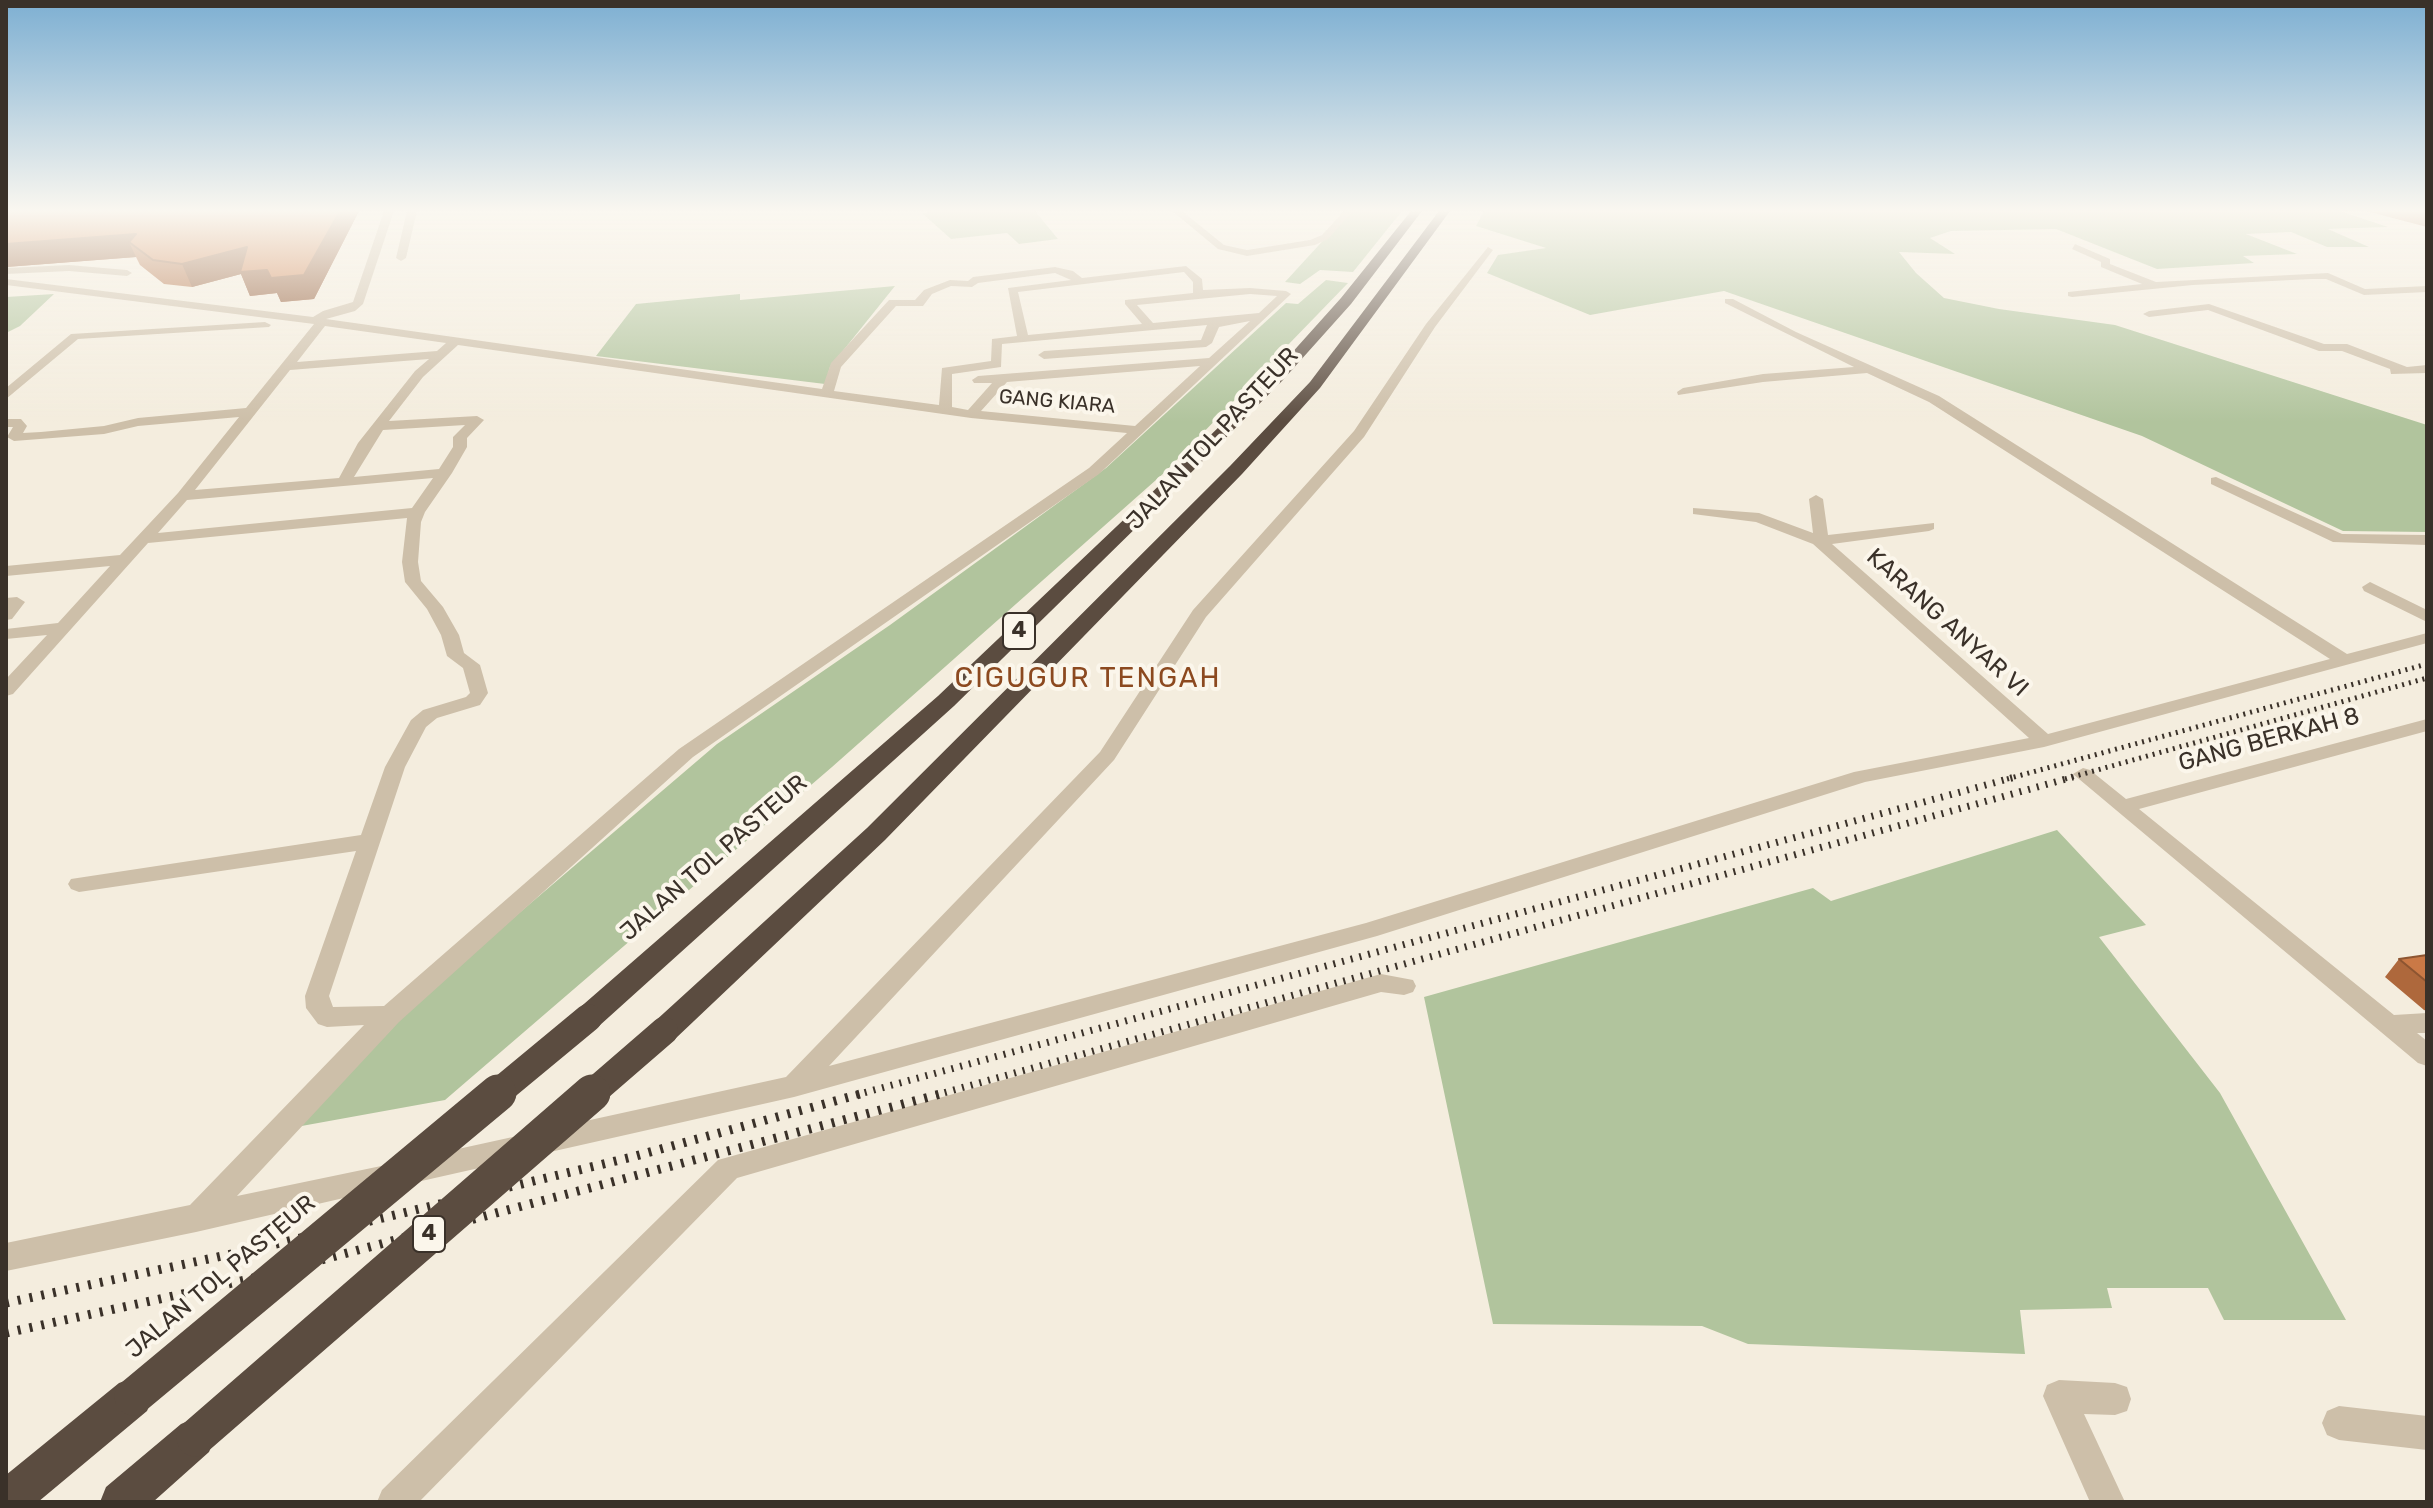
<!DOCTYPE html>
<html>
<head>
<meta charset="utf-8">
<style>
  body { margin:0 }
  #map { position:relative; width:2433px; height:1508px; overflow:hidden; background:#f4edde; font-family:Rubik,sans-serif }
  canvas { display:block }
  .frame { position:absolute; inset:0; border:8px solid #3a3129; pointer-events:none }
</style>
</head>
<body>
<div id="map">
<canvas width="2433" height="1508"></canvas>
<div class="frame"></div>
</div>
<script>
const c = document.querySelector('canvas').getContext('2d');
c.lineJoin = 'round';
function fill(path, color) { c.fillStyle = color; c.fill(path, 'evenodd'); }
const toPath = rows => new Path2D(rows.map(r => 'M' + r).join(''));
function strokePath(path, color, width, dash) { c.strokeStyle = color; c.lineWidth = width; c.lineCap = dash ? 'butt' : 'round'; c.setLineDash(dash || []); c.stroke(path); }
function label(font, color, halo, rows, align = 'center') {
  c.font = font + ' Rubik,sans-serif'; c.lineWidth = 8; c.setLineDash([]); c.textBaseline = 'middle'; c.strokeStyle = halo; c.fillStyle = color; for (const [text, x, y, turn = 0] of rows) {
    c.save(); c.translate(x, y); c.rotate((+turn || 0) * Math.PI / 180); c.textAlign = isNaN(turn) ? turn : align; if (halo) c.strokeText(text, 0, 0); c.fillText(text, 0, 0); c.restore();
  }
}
fill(toPath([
  [930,211,1035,211,1058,239,1019,244,1007,233,951,239,923,214],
  [1350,211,1402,211,1353,272,1320,270,1300,284,1285,282],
  [1484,211,2340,211,2388,227,2328,229,2369,247,2327,247,2291,232,2246,234,2297,254,2243,256,2254,263,2157,269,2056,229,1951,231,1930,238,1955,254,1899,252,1916,273,1944,298,1999,309,2115,325,2427,425,2427,532,2343,531,2142,436,1724,291,1590,315,1487,273,1498,255,1546,248,1476,226],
  [1326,280,1348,283,1165,472,832,767,445,1100,296,1127,429,990,717,744,890,625,1106,468,1286,303,1298,304],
  [895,286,830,367,825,384,596,356,636,304,740,294,740,300],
  [54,294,20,326,6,333,6,297],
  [2057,830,2146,925,2099,937,2220,1093,2346,1320,2224,1320,2208,1288,2107,1288,2112,1308,2020,1310,2025,1354,1748,1344,1702,1326,1493,1324,1424,997,1813,888,1831,901]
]), '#b1c49d');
fill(toPath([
  [384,211,394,211,363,304,355,311,326,319,822,389,831,363,889,300,915,300,924,290,950,280,968,281,973,277,1055,267,1073,271,1082,278,1186,266,1202,279,1203,290,1250,288,1286,291,1291,294,1099,474,693,757,399,1022,237,1196,386,1165,396,1168,400,1177,396,1186,196,1232,6,1271,6,1243,190,1205,364,1025,327,1027,318,1024,306,1008,305,996,356,851,79,892,71,889,68,884,71,879,361,835,385,767,411,720,423,710,466,697,470,693,463,668,447,656,441,635,427,609,405,582,402,562,407,518,148,543,13,694,6,696,6,679,47,635,6,639,6,629,58,623,110,566,6,576,6,566,120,555,178,493,239,417,138,426,104,434,14,441,7,437,13,427,6,427,6,419,21,419,27,426,23,433,41,432,104,426,138,418,246,408,314,324,6,285,6,279,313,317,323,311,353,302,384,211],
  [1184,272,1193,282,1193,293,1125,300,1125,304,1142,324,1028,335,1018,292,1184,272],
  [1055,273,1071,280,1008,288,1017,336,992,339,991,361,942,368,939,405,834,391,841,367,896,306,923,306,932,294,951,286,972,287,978,283,1055,273],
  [1250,294,1277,296,1259,313,1153,323,1137,305,1250,294],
  [1250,321,1209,358,978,376,972,380,974,383,992,383,968,410,952,407,952,374,1001,367,1002,344,1207,325,1201,340,1044,351,1038,355,1044,359,1206,347,1212,343,1219,327,1250,321],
  [325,326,446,343,437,351,297,362,325,326],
  [458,345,971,418,1127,433,1089,468,679,749,384,1006,333,1007,329,996,405,767,426,727,437,718,480,705,488,693,480,665,464,653,459,635,443,607,421,581,418,562,421,522,425,512,452,473,467,447,467,438,484,420,477,416,389,421,423,377,458,345],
  [429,359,415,371,358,443,339,478,195,490,290,370,429,359],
  [1200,366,1135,426,981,411,1007,382,1200,366],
  [465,425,453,437,453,447,439,469,354,477,383,430,465,425],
  [433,478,412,508,158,533,187,500,433,478],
  [407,211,417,211,406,258,401,261,396,258,407,211],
  [1172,211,1182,211,1224,245,1247,250,1310,240,1322,235,1344,211,1353,211,1328,239,1315,245,1247,256,1218,249,1172,211],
  [2075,244,2110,259,2110,264,2156,282,2328,273,2365,289,2427,286,2427,292,2364,295,2326,279,2312,279,2193,285,2072,297,2068,296,2068,292,2142,284,2101,267,2101,262,2072,249,2075,244],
  [1488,247,1493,250,1435,327,1364,437,1206,617,1114,760,829,1066,1366,923,1854,772,2029,738,1813,544,1756,522,1693,514,1693,508,1759,513,1813,533,1809,499,1816,495,1823,499,1828,535,1934,523,1934,529,1929,531,1832,544,2048,734,2330,659,1929,402,1867,373,1763,382,1678,395,1677,392,1683,388,1763,374,1854,367,1725,303,1725,299,1733,299,1796,332,1939,396,2347,654,2427,633,2427,643,2044,747,1865,782,1377,936,794,1097,417,1182,407,1179,403,1170,407,1161,417,1158,786,1077,1100,752,1193,610,1354,431,1426,324,1488,247],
  [69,265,127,270,132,273,127,276,69,271,6,274,6,268,69,265],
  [2209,304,2324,344,2347,344,2407,367,2427,365,2427,373,2391,374,2390,369,2342,351,2319,351,2208,310,2149,317,2143,314,2149,311,2209,304],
  [265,322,271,325,269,327,78,339,6,399,6,388,71,334,265,322],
  [2216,477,2342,534,2427,535,2427,545,2333,542,2211,484,2211,478,2216,477],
  [2370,582,2427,610,2427,622,2364,591,2362,587,2370,582],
  [17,597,25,602,12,619,6,620,6,598,17,597],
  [2427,719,2427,731,2139,809,2394,1015,2427,1013,2427,1033,2417,1033,2427,1041,2427,1066,2418,1063,2073,774,2083,768,2090,770,2126,799,2427,719],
  [1381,974,1413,980,1416,986,1413,992,1404,995,1381,992,737,1178,419,1502,377,1502,382,1490,718,1160,1381,974],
  [2059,1380,2115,1383,2127,1387,2131,1399,2127,1411,2115,1415,2084,1414,2125,1502,2090,1502,2043,1396,2047,1385,2059,1380],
  [2339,1406,2427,1416,2427,1450,2339,1440,2327,1435,2322,1423,2327,1411,2339,1406]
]), '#cdbfa9');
fill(toPath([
  [1411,211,1422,211,1351,304,1282,381,1148,516,954,706,599,1026,588,1030,577,1026,573,1018,577,1010,938,696,1136,508,1272,375,1341,298,1411,211],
  [1439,211,1450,211,1320,388,1242,474,885,840,675,1039,664,1043,653,1039,649,1031,653,1023,867,828,1230,466,1310,382,1439,211],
  [133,1378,147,1383,153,1397,147,1411,38,1502,6,1502,6,1475,119,1383,133,1378],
  [195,1418,209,1424,215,1438,209,1452,153,1502,100,1502,106,1487,181,1424,195,1418]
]), '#5b4c40');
strokePath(toPath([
  [2007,779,2427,664],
  [2065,779,2427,678]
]), '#3a3129', 5, [2, 5]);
strokePath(toPath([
  [856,1095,2015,777],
  [936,1095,2073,777]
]), '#3a3129', 7, [2, 7]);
strokePath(toPath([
  [6,1303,268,1246,632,1157,864,1093],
  [6,1333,250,1279,944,1093]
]), '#3a3129', 9, [3, 9]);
strokePath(toPath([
  [495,1095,588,1018],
  [590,1095,664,1031]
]), '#5b4c40', 28);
strokePath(toPath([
  [133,1397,498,1093],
  [195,1438,592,1093]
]), '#5b4c40', 37);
fill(toPath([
  [6,211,359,211,314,299,281,302,277,293,250,296,241,274,192,287,164,284,140,265,136,257,6,267],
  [2366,211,2427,211,2427,227],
  [2427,955,2427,1011,2424,1010,2385,977,2399,959]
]), '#ae683c');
fill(toPath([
  [340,211,359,211,314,299,281,302,277,293,250,296,241,274,192,287,182,264],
  [136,234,129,242,136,257,6,267,6,244]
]), '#8d5531');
const building = toPath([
  [6,211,340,211,304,275,271,278,267,270,240,272,247,247,182,264,153,260,129,242,136,234,6,244,6,211],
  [2427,955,2427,982,2399,959,2427,955]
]);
fill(building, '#ca7946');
strokePath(building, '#8d5531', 2);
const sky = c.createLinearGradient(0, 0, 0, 422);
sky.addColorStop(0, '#7dafd2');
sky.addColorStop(0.5, '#faf7f0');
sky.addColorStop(1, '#faf7f000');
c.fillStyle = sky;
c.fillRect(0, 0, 2433, 422);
label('20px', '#3a3129', '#fbf6eb', [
  ["GANG KIARA",1057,402,5]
]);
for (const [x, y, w] of [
  [1019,631,32],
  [429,1234,32]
]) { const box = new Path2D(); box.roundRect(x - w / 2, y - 18, w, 36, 6); c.fillStyle = '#fbf6eb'; c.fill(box); strokePath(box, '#3a3129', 2); }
label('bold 22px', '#3a3129', null, [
  ["4",1019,631],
  ["4",429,1234]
]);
label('24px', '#3a3129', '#fbf6eb', [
  ["JALAN TOL PASTEUR",1213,439,-47],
  ["KARANG ANYAR VI",1947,623,42],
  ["GANG BERKAH 8",2269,740,-15],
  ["JALAN TOL PASTEUR",714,858,-41],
  ["JALAN TOL PASTEUR",221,1277,-40]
]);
c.letterSpacing = '2px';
label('28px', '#8c491f', '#fbf6eb', [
  ["CIGUGUR TENGAH",1088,679]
]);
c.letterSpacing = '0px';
</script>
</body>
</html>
